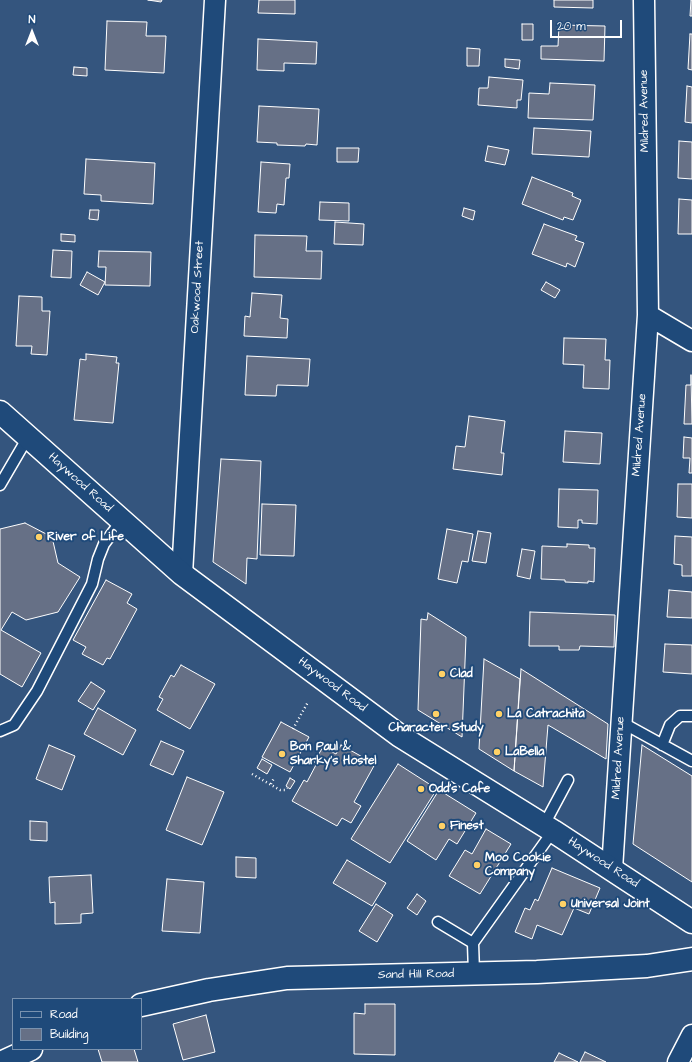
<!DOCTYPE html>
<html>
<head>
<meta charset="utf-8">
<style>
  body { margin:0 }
  #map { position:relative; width:692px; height:1062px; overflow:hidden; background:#34557e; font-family:"Architects Daughter",sans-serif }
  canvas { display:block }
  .legend { position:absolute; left:12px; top:998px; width:130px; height:52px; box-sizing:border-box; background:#1f4a7a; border:1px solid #7992af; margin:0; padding:5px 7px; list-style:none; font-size:12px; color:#fff }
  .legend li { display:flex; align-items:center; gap:8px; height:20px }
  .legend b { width:20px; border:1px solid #7992af }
  .north { position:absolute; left:12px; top:12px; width:40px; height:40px; -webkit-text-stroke:3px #1f4a7a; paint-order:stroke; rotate:0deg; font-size:11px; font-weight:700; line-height:16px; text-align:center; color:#fff }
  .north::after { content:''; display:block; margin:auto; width:14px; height:18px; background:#fff; clip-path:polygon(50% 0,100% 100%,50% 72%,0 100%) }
  .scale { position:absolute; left:550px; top:20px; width:72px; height:18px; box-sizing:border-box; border:2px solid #fff; border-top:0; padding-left:5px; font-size:12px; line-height:14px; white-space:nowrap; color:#fff; -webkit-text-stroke:3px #1f4a7a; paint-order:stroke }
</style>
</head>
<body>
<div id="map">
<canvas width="692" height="1062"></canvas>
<ul class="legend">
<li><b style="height:5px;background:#1f4a7a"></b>Road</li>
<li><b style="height:11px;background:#667086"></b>Building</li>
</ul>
<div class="north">N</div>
<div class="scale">20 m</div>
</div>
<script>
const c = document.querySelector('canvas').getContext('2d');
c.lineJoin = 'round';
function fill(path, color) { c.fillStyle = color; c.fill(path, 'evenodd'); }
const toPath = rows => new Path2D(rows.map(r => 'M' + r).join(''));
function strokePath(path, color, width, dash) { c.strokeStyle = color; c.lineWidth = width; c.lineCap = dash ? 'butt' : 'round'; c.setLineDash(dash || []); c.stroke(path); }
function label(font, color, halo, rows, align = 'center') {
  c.font = font + ' "Architects Daughter",sans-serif'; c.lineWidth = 4; c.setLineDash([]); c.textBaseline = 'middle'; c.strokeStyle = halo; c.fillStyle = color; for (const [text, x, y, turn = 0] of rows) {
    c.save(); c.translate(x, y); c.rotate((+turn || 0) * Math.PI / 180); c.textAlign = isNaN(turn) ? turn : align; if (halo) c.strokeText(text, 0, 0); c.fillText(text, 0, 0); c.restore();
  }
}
const building = toPath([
  [148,0,162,0,161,2,148,0],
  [259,0,295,0,295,14,258,13,259,0],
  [554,0,593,0,593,8,554,7,554,0],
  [691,0,692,0,692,16,690,16,691,0],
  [107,21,147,22,146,36,166,36,164,73,105,70,107,21],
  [522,24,533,24,533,40,522,40,522,24],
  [559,25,605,26,604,61,541,59,541,46,558,46,559,25],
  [690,34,692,34,692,70,688,69,690,34],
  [258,39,317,42,316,64,284,63,284,71,257,70,258,39],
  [467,48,480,49,479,66,467,66,467,48],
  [505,59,520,60,519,69,505,67,505,59],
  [74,67,87,68,87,76,73,75,74,67],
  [489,77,523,80,521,100,517,100,517,108,478,105,479,88,488,88,489,77],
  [550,83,595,85,593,120,528,118,529,93,549,94,550,83],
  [687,86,692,87,692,123,685,122,687,86],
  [259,106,319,109,317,145,306,144,305,146,277,145,277,143,257,142,259,106],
  [534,128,591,131,589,157,532,154,534,128],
  [679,141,692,142,692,179,678,178,679,141],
  [488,146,509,150,505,165,485,161,488,146],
  [337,148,359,148,358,162,337,162,337,148],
  [86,159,155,163,153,204,101,201,101,195,84,194,86,159],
  [261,162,290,164,289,178,286,178,284,205,277,204,276,213,258,212,261,162],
  [532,177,573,193,572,196,581,200,573,220,564,217,563,220,522,204,532,177],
  [679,199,692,200,692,234,678,234,679,199],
  [320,202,349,203,349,221,319,220,320,202],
  [464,208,475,211,473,220,462,216,464,208],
  [90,210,99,210,98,220,89,219,90,210],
  [335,222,364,224,363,245,334,244,335,222],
  [544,224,577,236,575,240,584,243,575,267,567,263,566,267,532,254,544,224],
  [61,234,75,235,75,242,61,241,61,234],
  [255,235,307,236,306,251,322,251,321,279,254,277,255,235],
  [53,250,72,251,71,278,51,277,53,250],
  [99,251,151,252,150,286,105,285,106,267,98,267,99,251],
  [87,272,105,282,98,295,80,285,87,272],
  [546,282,560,290,555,298,541,290,546,282],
  [252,293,282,295,280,318,288,319,287,338,244,336,245,316,250,317,252,293],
  [19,296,42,297,42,311,50,311,47,355,31,354,32,346,16,346,19,296],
  [564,338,606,339,605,360,610,360,609,389,583,388,584,365,563,364,564,338],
  [86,354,117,357,116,363,119,363,113,423,74,420,80,359,86,360,86,354],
  [247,356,310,359,308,386,277,385,276,396,245,395,247,356],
  [691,375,692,424,684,424,686,385,691,385,691,375],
  [469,416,505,421,501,453,504,453,502,475,453,469,456,446,465,447,469,416],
  [565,431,602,433,600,464,563,462,565,431],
  [684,437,692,438,692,473,689,473,690,458,683,458,684,437],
  [221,459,261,461,257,559,247,558,246,584,213,562,221,459],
  [678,484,692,484,692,518,677,517,678,484],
  [559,489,598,490,597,524,582,523,582,520,578,520,578,528,558,527,559,489],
  [262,504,296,505,294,556,260,555,262,504],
  [25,523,52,537,58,563,80,577,58,612,26,620,12,612,1,630,41,653,22,687,0,674,0,529,25,523],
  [447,529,473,534,468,562,462,561,457,583,438,579,447,529],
  [478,531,491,533,486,563,472,561,478,531],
  [675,536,692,537,692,576,682,576,682,565,674,564,675,536],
  [567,544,589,545,589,548,595,548,594,582,588,581,588,583,565,582,565,580,541,579,542,546,567,547,567,544],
  [522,549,535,551,530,579,517,576,522,549],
  [106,580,132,594,127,603,137,609,110,659,107,658,103,665,82,654,86,647,73,640,106,580],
  [669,590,692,592,692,618,667,617,669,590],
  [530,612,615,615,614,647,580,646,579,650,559,650,559,646,529,646,530,612],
  [428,613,466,637,462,737,418,710,421,619,427,620,428,613],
  [665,644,692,645,692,674,663,672,665,644],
  [484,659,520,679,514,771,479,749,484,659],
  [181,665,215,684,190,729,157,710,163,699,159,697,171,675,174,677,181,665],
  [521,669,608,724,606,759,548,725,543,787,514,771,521,669],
  [91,682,105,691,93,710,78,701,91,682],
  [98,708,136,730,123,755,84,734,98,708],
  [281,722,309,737,290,772,262,757,281,722],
  [161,741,184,751,173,775,150,765,161,741],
  [49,745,75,756,62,790,36,779,49,745],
  [341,745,375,764,354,802,361,806,351,823,342,818,337,826,292,801,304,780,307,782,317,763,314,762,323,747,336,754,341,745],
  [642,745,692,776,692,882,633,844,642,745],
  [262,759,272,765,267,774,257,768,262,759],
  [398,764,437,789,390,863,351,839,398,764],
  [187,777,224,792,202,845,166,830,187,777],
  [290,778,295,781,290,789,286,786,290,778],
  [439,790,476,813,457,844,449,839,436,860,407,841,439,790],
  [30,821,47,822,47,841,30,840,30,821],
  [486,829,511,844,480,894,449,876,465,850,472,854,486,829],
  [236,857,256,858,256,878,236,877,236,857],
  [347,860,386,883,372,906,333,883,347,860],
  [552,868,600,888,589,914,574,908,562,935,537,925,532,939,515,932,525,908,530,910,535,899,538,901,552,868],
  [91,875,93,913,81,914,81,923,55,924,55,902,50,903,49,877,91,875],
  [167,879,204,882,200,933,162,931,167,879],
  [417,894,426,901,417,915,407,908,417,894],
  [376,904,393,915,377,942,359,931,376,904],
  [365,1004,395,1004,395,1055,354,1054,354,1013,365,1014,365,1004],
  [206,1015,215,1052,183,1060,173,1024,206,1015],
  [98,1049,134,1049,138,1062,102,1062,98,1049],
  [585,1052,606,1062,580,1062,585,1052],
  [559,1053,578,1062,554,1062,559,1053]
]);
fill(building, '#667086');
strokePath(building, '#fff', 1);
const lane = toPath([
  [0,485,28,437],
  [621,722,692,761],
  [0,731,14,725,37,691,92,584,98,559,104,544,122,520],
  [662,745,670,725,680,716,692,716],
  [544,825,568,780],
  [438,922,473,943],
  [474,973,473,943,553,831]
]);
const street = toPath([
  [648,315,692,341],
  [182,574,215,0],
  [612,869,648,315,644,0],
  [678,1062,692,1035]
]);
const secondary = toPath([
  [141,1005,209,990,287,978,537,972,647,966,692,959],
  [3,1062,31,1049]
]);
const primary = toPath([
  [0,412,182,574,400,736,553,831,692,922]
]);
strokePath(lane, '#fff', 13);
strokePath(street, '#fff', 23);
strokePath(secondary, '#fff', 25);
strokePath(primary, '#fff', 25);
strokePath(toPath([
  [293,729,308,702],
  [252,774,280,790,286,790,287,788],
  [271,784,274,778]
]), '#fff', 2.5, [1, 3]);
strokePath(lane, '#1f4a7a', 10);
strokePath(street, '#1f4a7a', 20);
strokePath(secondary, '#1f4a7a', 22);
strokePath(primary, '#1f4a7a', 22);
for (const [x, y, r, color] of [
  [39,537,4,"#ffd166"],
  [442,674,4,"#ffd166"],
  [436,714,4,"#ffd166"],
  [499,714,4,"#ffd166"],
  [497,752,4,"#ffd166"],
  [282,754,4,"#ffd166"],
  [421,789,4,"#ffd166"],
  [442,826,4,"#ffd166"],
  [477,865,4,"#ffd166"],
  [563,904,4,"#ffd166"]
]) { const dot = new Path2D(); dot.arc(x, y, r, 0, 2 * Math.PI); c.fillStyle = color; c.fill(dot); strokePath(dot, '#1f4a7a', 1.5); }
label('12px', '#fff', '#1f4a7a', [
  ["Mildred Avenue",645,111,-91],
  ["Oakwood Street",198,287,-87],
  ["Mildred Avenue",640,435,-86],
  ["Haywood Road",80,483,42],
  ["Haywood Road",332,685,37],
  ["Mildred Avenue",619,758,-87],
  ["Haywood Road",603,863,33],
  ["Sand Hill Road",416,975,-1]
]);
label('bold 12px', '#fff', '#1f4a7a', [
  ["River of Life",47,537],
  ["Clad",450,674],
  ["La Catrachita",507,714],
  ["Character Study",436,728,"center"],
  ["Bon Paul &",290,747],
  ["Sharky's Hostel",290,761],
  ["LaBella",505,752],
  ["Odd's Cafe",429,789],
  ["Finest",450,826],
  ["Moo Cookie",485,858],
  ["Company",485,872],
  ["Universal Joint",571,904]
], 'left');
</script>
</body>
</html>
